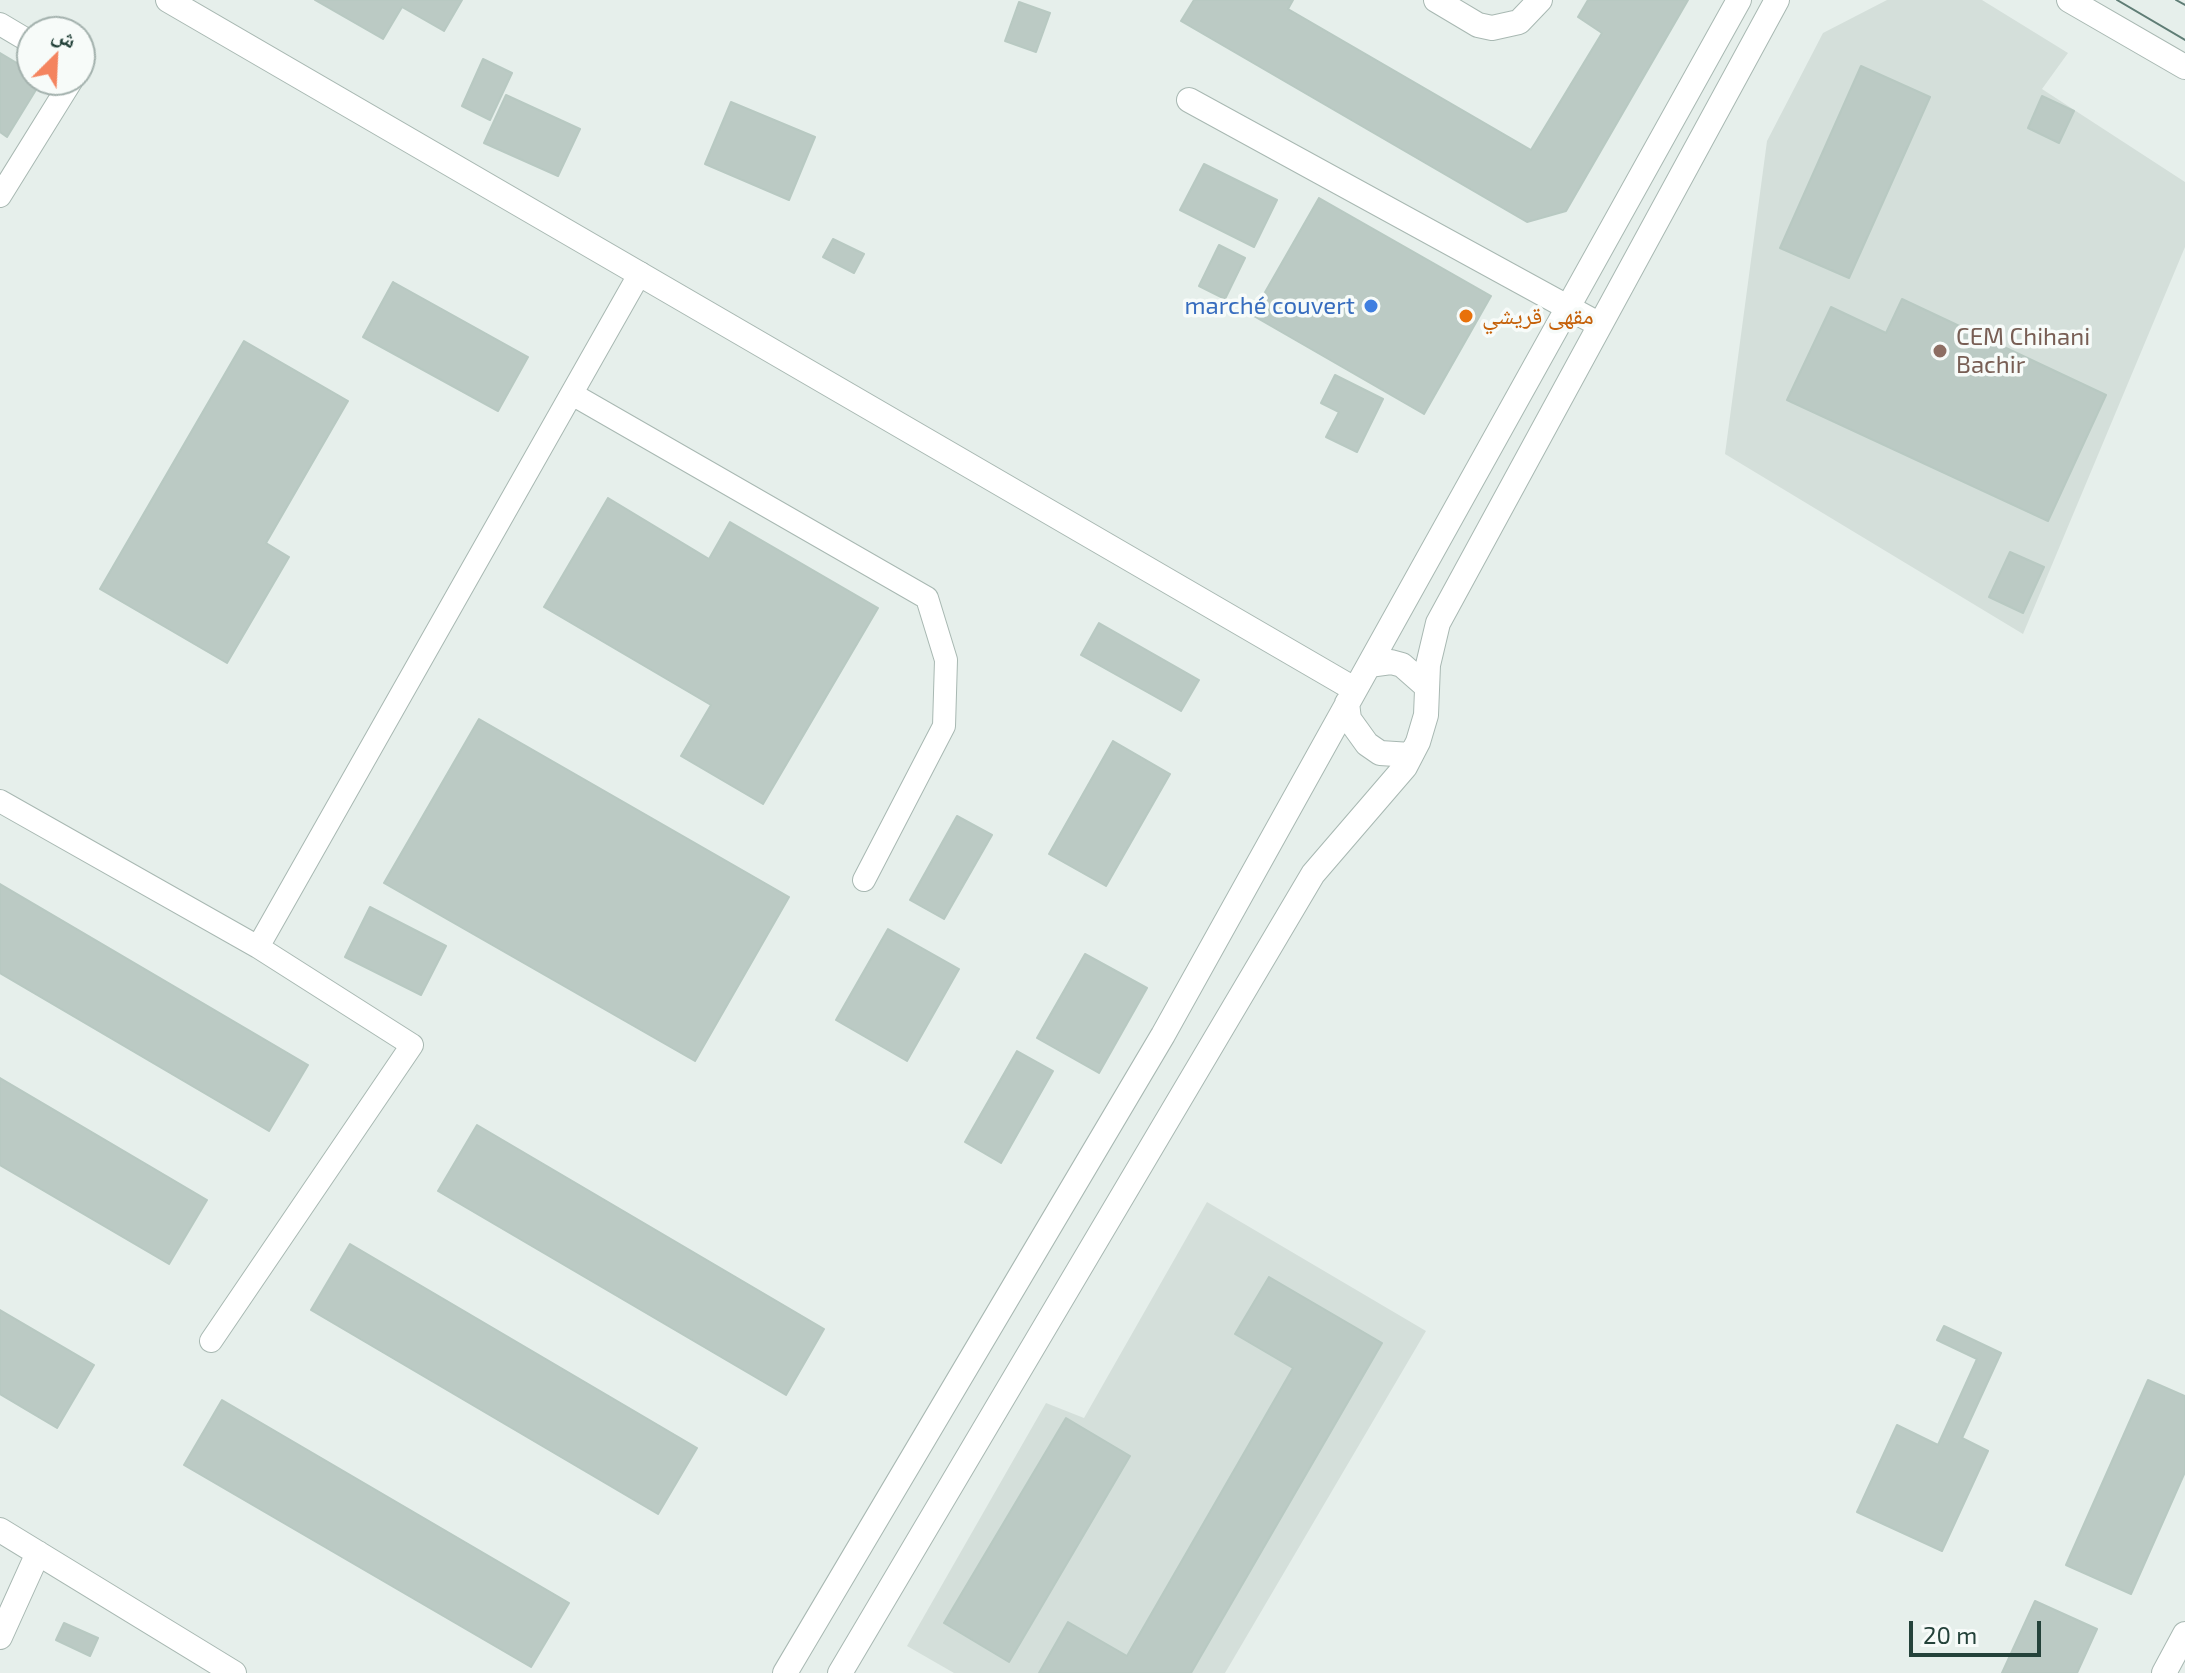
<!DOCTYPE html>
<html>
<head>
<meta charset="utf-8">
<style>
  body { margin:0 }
  #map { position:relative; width:2185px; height:1673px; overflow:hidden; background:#e6efeb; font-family:"Exo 2","Noto Naskh Arabic",sans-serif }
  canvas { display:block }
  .north { position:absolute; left:16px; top:16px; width:80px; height:80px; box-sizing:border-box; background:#f7fbf9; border:2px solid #a3b1ad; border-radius:50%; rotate:24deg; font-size:22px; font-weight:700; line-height:32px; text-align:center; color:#24423a }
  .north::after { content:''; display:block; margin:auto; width:28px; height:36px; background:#f4845f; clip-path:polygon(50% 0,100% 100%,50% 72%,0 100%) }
  .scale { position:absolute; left:1909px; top:1621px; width:132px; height:36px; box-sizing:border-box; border:4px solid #24423a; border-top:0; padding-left:10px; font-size:24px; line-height:28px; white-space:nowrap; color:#24423a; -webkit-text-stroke:6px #f7fbf9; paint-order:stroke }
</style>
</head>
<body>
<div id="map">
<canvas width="2185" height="1673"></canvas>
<div class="north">ش</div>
<div class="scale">20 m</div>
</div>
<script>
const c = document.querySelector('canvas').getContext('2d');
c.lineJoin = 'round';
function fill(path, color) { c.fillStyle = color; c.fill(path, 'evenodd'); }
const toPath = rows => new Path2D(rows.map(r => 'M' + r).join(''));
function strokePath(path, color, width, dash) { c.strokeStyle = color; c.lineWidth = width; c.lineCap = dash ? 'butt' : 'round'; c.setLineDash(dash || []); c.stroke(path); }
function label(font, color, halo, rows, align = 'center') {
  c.font = font + ' "Exo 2","Noto Naskh Arabic",sans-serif'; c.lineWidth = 7; c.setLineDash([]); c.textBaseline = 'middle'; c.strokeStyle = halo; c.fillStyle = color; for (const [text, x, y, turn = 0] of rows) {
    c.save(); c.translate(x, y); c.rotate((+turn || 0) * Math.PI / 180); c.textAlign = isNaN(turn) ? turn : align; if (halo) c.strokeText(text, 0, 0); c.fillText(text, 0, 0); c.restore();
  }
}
fill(toPath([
  [1887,0,1982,0,2068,53,2042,89,2185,182,2185,247,2023,634,1725,454,1767,141,1823,33],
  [1207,1202,1426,1331,1225,1673,954,1673,907,1646,1046,1403,1084,1418]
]), '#d4dfda');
const building = toPath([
  [315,0,462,0,444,31,402,7,383,39,315,0],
  [1194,0,1293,0,1288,9,1531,150,1602,33,1578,17,1588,0,1688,0,1566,211,1527,222,1181,21,1194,0],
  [1019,2,1050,13,1036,52,1005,41,1019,2],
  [0,53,32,72,32,80,42,80,7,137,0,132,0,53],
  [483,59,512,73,490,120,462,106,483,59],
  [1861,66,1930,97,1849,278,1780,248,1861,66],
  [506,95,580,129,558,176,484,143,506,95],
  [2042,96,2074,111,2059,143,2028,128,2042,96],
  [731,102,815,137,789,200,705,164,731,102],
  [1204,164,1277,200,1254,247,1180,210,1204,164],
  [1319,198,1491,296,1424,414,1252,315,1319,198],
  [833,239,864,254,854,273,823,257,833,239],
  [1219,245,1245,258,1225,299,1199,286,1219,245],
  [393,282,528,357,498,411,363,337,393,282],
  [1902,299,2106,395,2048,521,1787,400,1831,307,1886,333,1902,299],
  [244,341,348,401,266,543,289,557,227,663,100,589,244,341],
  [1335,375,1383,399,1357,452,1326,437,1339,412,1321,403,1335,375],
  [608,498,709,559,730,522,878,608,763,804,681,756,711,705,544,607,608,498],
  [2010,552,2044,567,2023,613,1989,597,2010,552],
  [1099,623,1199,680,1181,711,1081,655,1099,623],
  [479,719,789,897,695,1061,384,883,479,719],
  [1113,741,1170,774,1106,886,1049,854,1113,741],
  [957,816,992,835,944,919,910,900,957,816],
  [0,884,308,1065,269,1131,0,973,0,884],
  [370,907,446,946,421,995,345,957,370,907],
  [888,929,959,969,907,1061,836,1020,888,929],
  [1085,954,1147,988,1099,1073,1037,1038,1085,954],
  [1017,1051,1053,1071,1001,1163,965,1142,1017,1051],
  [0,1078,207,1200,169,1264,0,1165,0,1078],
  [477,1125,824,1329,786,1395,438,1191,477,1125],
  [350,1244,697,1448,658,1514,311,1310,350,1244],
  [1269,1277,1382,1343,1191,1673,1039,1673,1068,1622,1127,1656,1293,1368,1235,1334,1269,1277],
  [0,1310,94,1365,57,1428,0,1394,0,1310],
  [1944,1326,2001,1353,1962,1438,1988,1451,1942,1551,1857,1512,1897,1425,1938,1445,1977,1359,1937,1340,1944,1326],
  [2148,1380,2185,1396,2185,1472,2131,1594,2066,1565,2148,1380],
  [222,1400,569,1603,531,1667,184,1465,222,1400],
  [1066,1418,1130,1456,1009,1662,944,1623,1066,1418],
  [2035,1601,2097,1629,2077,1673,2002,1673,2035,1601],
  [64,1623,98,1638,90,1656,56,1640,64,1623]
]);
fill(building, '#bbcac4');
strokePath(building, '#b8c9c2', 2);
const lane = toPath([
  [0,24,32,43],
  [0,196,72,80],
  [572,394,927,598,946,660,944,726,864,880],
  [0,801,258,947],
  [211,1341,412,1045,258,947,640,273]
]);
const street = toPath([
  [168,0,1354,689],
  [1436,0,1478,25,1492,28,1519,22,1540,0],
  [2069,0,2185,67],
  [1189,100,1600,325],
  [1369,665,1391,662,1402,665,1427,687],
  [1347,703,1349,719,1367,744,1380,753,1411,755],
  [0,1530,234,1673],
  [0,1637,38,1553],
  [785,1673,1163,1035,1739,0],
  [840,1673,1313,874,1405,767,1418,742,1426,715,1428,665,1438,623,1777,0],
  [2164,1673,2185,1634]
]);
strokePath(lane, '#a8b8b2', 24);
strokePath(street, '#a8b8b2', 26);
strokePath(lane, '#fff', 22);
strokePath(street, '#fff', 24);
strokePath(toPath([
  [2117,0,2185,40],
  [2176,0,2185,5]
]), '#5f7d75', 2);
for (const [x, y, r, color] of [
  [1371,306,8,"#3f7fe0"],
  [1466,316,8,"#e8710a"],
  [1940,351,8,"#8d6e63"]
]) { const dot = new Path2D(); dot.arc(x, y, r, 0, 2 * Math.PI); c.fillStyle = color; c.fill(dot); strokePath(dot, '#f7fbf9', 3); }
label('24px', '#366cbe', '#f7fbf9', [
  ["marché couvert",1355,306]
], 'right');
label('24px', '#c56008', '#f7fbf9', [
  ["مقهى قريشي",1482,316]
], 'left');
label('24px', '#785e54', '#f7fbf9', [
  ["CEM Chihani",1956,337],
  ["Bachir",1956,365]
], 'left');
</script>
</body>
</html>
